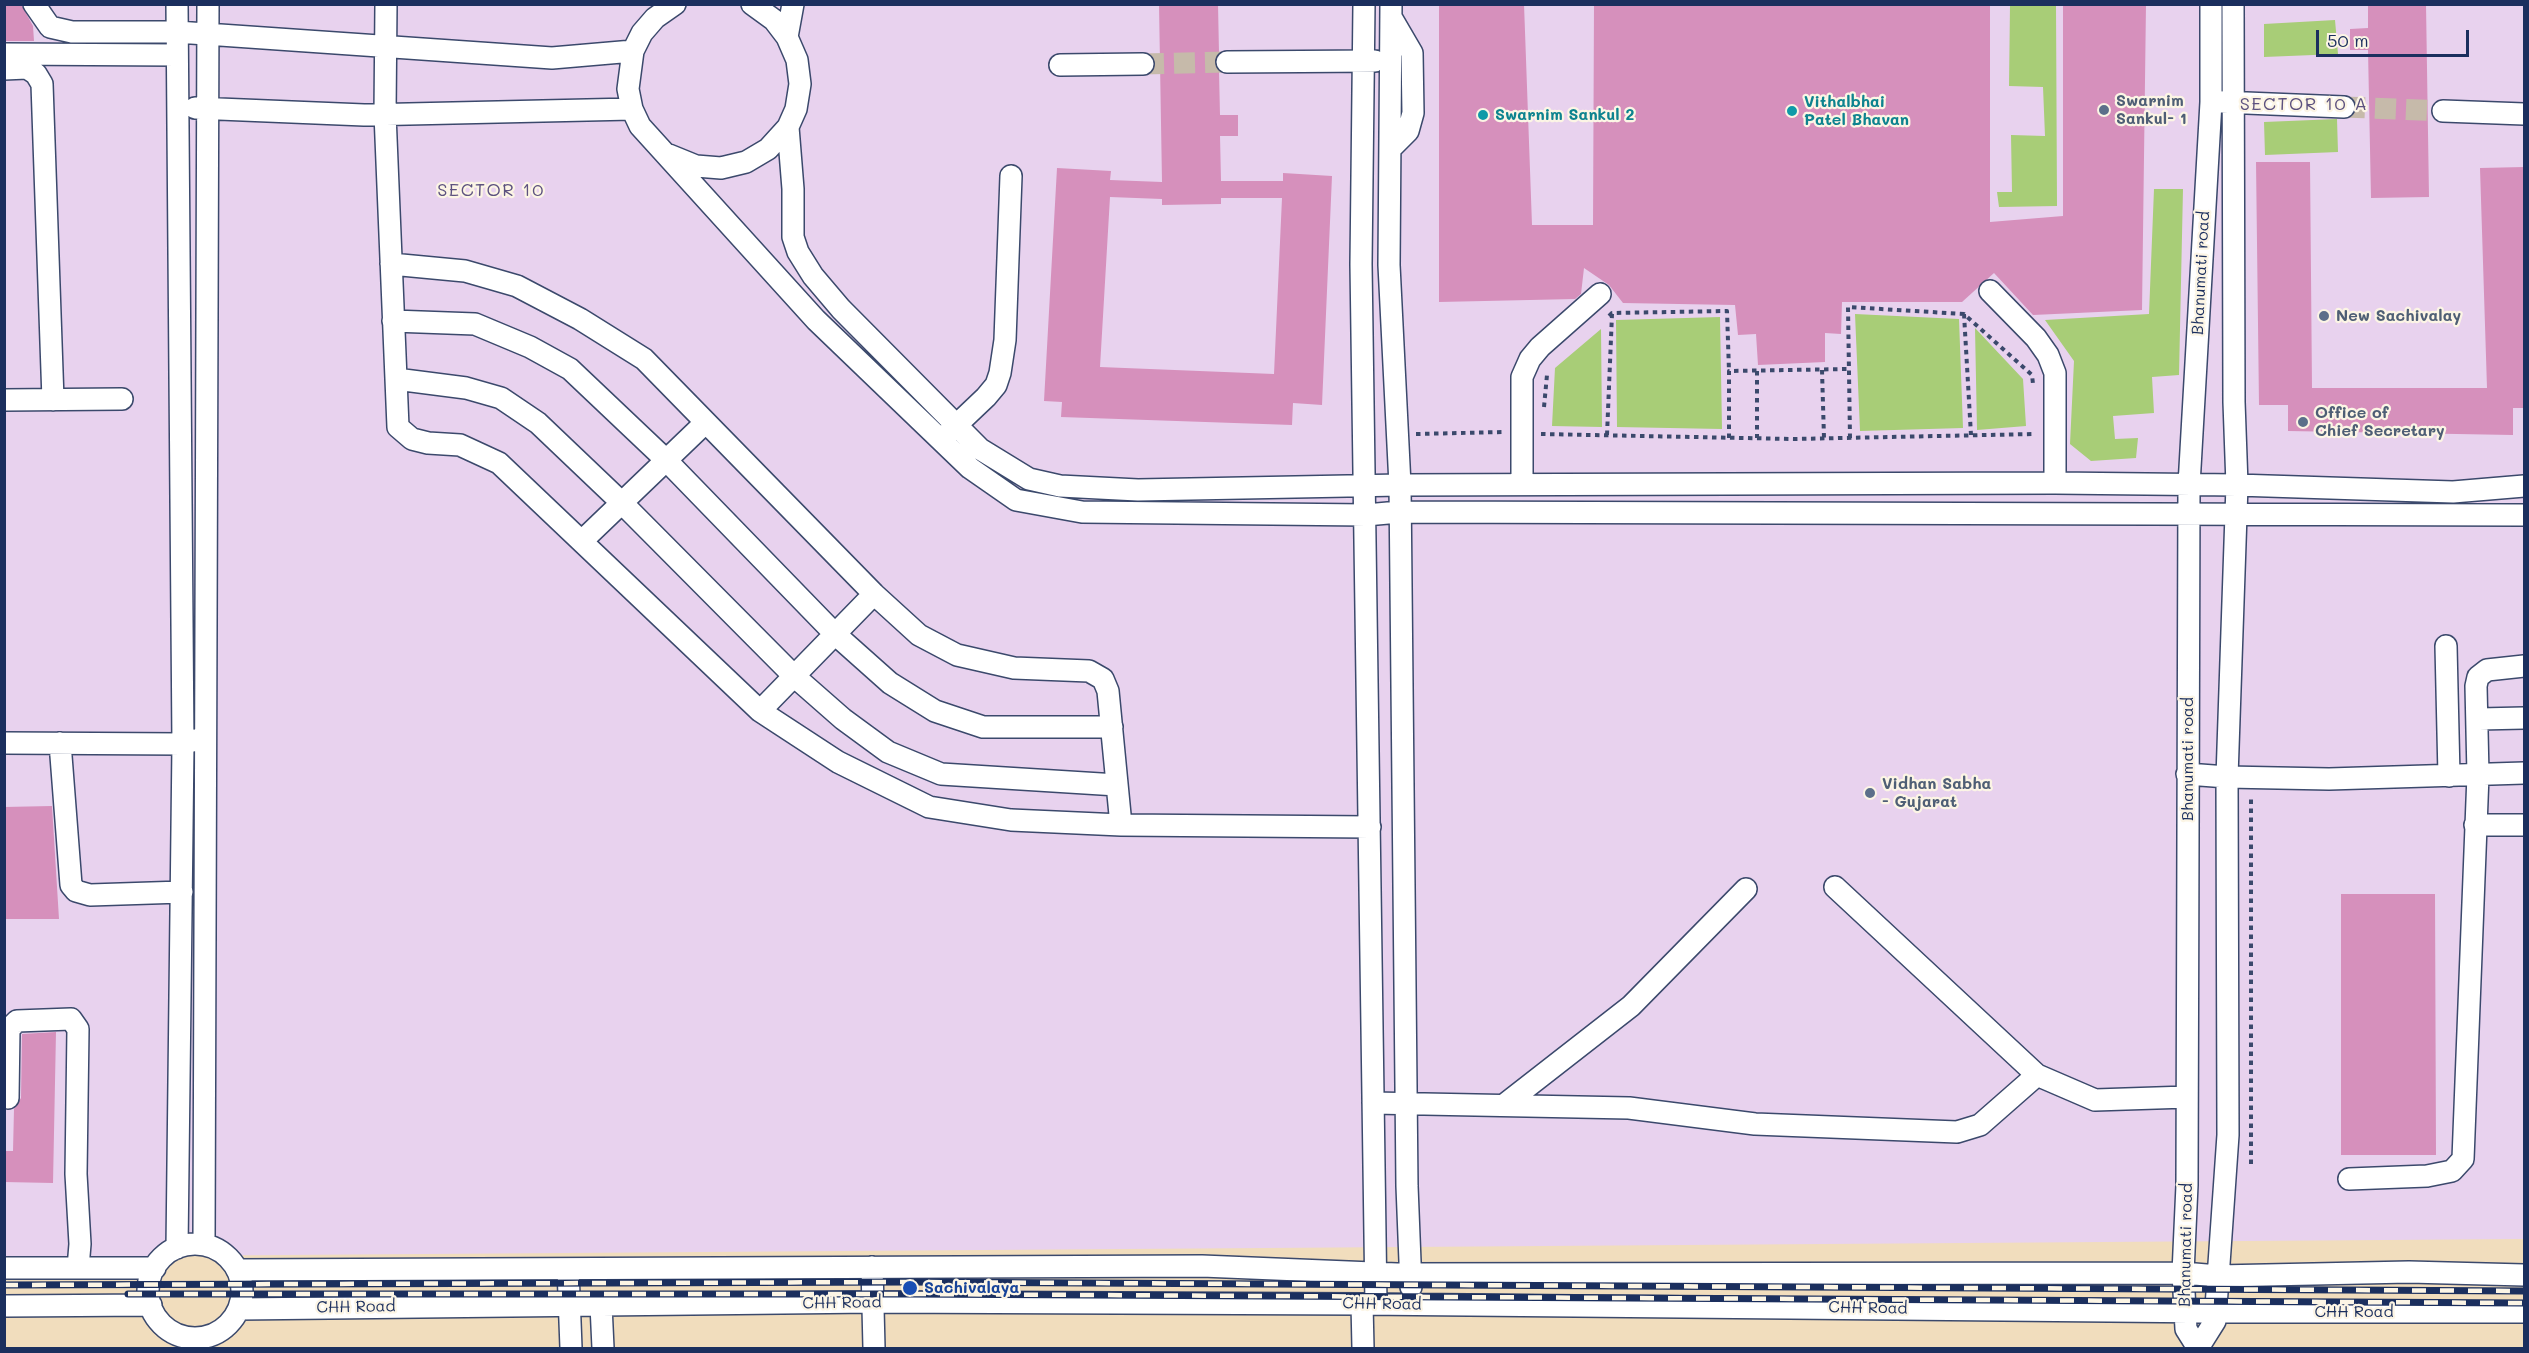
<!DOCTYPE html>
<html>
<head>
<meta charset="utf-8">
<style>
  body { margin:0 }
  #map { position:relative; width:2529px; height:1353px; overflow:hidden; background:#f1ddbd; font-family:Mali,sans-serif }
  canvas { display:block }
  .frame { position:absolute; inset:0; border:6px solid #1b2f5e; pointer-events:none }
  .scale { position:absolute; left:2316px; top:30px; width:153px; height:27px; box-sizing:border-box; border:3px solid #1b2f5e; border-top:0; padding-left:8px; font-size:18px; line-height:21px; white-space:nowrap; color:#1b2f5e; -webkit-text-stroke:4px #fcf5e5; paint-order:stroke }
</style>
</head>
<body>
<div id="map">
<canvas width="2529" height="1353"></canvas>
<div class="frame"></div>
<div class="scale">50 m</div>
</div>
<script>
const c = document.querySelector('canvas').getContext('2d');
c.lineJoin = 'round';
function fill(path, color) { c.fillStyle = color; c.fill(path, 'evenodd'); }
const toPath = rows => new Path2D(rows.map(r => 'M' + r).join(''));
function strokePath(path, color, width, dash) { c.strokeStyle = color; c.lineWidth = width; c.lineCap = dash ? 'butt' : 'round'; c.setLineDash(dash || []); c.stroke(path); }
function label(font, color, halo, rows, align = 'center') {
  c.font = font + ' Mali,sans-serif'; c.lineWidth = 4.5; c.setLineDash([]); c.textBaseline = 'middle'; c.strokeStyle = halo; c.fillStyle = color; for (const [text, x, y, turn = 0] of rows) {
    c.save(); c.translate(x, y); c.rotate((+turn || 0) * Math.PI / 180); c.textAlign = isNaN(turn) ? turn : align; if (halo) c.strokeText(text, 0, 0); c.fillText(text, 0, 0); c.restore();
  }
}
fill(toPath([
  [4,5,2524,5,2524,1239,5,1257]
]), '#e8d2ee');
fill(toPath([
  [2010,5,2056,5,2057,206,1999,207,1997,192,2012,192,2011,135,2045,136,2043,87,2009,86],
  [2335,20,2338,54,2264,57,2264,24],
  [2337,119,2338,152,2265,155,2264,122],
  [2154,189,2183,189,2179,375,2152,377,2154,413,2113,416,2115,439,2138,438,2136,458,2091,461,2070,444,2074,361,2045,320,2149,314],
  [1855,314,1959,319,1963,428,1860,431],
  [1720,317,1722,429,1617,427,1616,320],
  [1975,328,2023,379,2026,426,1977,430],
  [1601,329,1602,427,1552,426,1555,368]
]), '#a8cd77');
fill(toPath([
  [4,4,21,4,33,26,34,41,4,41],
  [1159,4,1218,4,1219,53,1214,63,1219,71,1220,115,1238,115,1238,136,1220,136,1221,181,1283,181,1283,173,1332,176,1322,405,1293,403,1292,425,1061,417,1062,402,1044,401,1057,168,1111,171,1110,180,1162,182],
  [1110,197,1162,199,1162,205,1221,204,1221,198,1282,198,1274,374,1100,367],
  [1439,4,1524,4,1532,225,1593,225,1594,4,1990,4,1990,222,2063,216,2063,4,2146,4,2142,310,2033,315,1994,273,1962,302,1842,302,1841,334,1825,333,1825,362,1758,365,1756,334,1738,335,1735,305,1623,303,1609,285,1584,268,1581,294,1575,299,1439,302],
  [2368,4,2426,4,2429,197,2371,198,2368,50,2350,50,2350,29,2368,28],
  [2256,162,2310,162,2312,388,2487,388,2480,168,2524,167,2524,408,2513,408,2513,435,2288,431,2288,405,2259,405],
  [52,806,59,919,4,919,4,807],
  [2341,894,2435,894,2436,1155,2341,1155],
  [56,1032,53,1183,4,1182,4,1151,13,1151,14,1109,21,1098,22,1034]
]), '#d690bc');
strokePath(toPath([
  [1143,64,1227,62],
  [2344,107,2443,111]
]), '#c6baaa', 21, [21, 10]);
const minor = toPath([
  [34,4,50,27,72,32,177,32,552,58,633,51],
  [177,4,183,744,177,1248],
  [386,4,385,114,398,427,412,439,428,443,460,445,499,463,760,711,838,762,929,807,1011,820,1121,825,1370,827],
  [675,4,655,18,642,33,633,51,628,89,632,109,640,126,816,320,970,468,1016,500,1082,512,1366,515,1399,512,2524,515],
  [1364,4,1361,264,1376,1304],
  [1391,4,1389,265,1400,485,1407,1186,1411,1287],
  [787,37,793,4],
  [4,54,177,55],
  [1227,62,1375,61],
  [1060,65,1143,64],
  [4,69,27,68,36,74,42,84,53,400],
  [2222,102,2344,107],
  [195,108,364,115,632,109],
  [2443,111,2524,114],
  [788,127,793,189,793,237,798,252,813,276,841,309,980,449,1029,479,1060,486,1138,490,1400,485,2055,483,2237,485,2453,492,2524,486],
  [1390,149,1408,131,1413,113,1412,53,1391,17],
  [669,155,696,166,721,168,746,162,768,149,788,127,796,109,800,84,797,60,787,37,774,20,752,4],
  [391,264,465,271,517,286,580,319,644,359,874,594,919,635,957,655,1014,668,1089,671,1103,679,1108,691,1121,825],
  [1990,291,2036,338,2048,355,2055,373,2055,483],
  [393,321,475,324,530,347,570,369,666,460,835,634,890,683,935,711,983,727,1112,727],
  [396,379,466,388,501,398,538,423,622,503,794,676,843,719,888,752,941,774,1117,785],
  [4,400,122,399],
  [946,435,986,397,996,385,1000,373,1005,340,1011,176],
  [1522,484,1522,377,1530,359,1540,347,1600,294],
  [583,540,705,423],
  [2446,646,2449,776],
  [760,711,874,594],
  [2479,719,2524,718],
  [4,743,183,744,195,740],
  [60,743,71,885,76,891,90,895,182,892],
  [2187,774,2227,777,2329,779,2524,773],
  [2475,825,2524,825],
  [1835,887,2037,1075,2095,1100,2187,1097],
  [8,1098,9,1029,17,1021,71,1019,78,1029,76,1174,80,1244,78,1268],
  [1373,1103,1629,1108,1755,1124,1957,1132,1980,1125,2037,1075],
  [1504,1105,1631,1006,1746,889],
  [2349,1179,2427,1176,2452,1171,2463,1159,2478,775,2476,686,2478,677,2487,670,2524,666],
  '148 1291a47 47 0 1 1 94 0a47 47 0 1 1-94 0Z',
  [204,1245,208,4],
  [872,1267,874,1348],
  [4,1268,155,1268],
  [568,1269,571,1348],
  [237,1270,1202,1266,1397,1274,2183,1273,2218,1276,2409,1272,2524,1275],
  [1362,1304,1363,1348],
  [601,1305,603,1348],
  [4,1306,151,1305],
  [239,1309,873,1302,1362,1304,2216,1312,2524,1312],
  [2198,1348,2215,1321,2228,1135,2227,777,2237,485,2234,402,2233,4],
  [2198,1348,2186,1329,2183,1273,2187,1185,2189,485,2211,102,2211,4]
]);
strokePath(minor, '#3b496c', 24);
strokePath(toPath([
  [1964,314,1971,435],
  [1609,316,1612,313,1727,311,1729,371],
  [1822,370,1824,438],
  [1757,371,1757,438],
  [1544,407,1547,375],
  [1416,434,1504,432],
  [1541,434,1793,439,2035,434],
  [1607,435,1612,314],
  [1729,438,1729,371,1849,369],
  [1850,438,1848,307,1964,314,2032,375,2033,384],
  [2251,1164,2251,795]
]), '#3b496c', 4, [4.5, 4.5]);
strokePath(minor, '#fff', 21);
const rail = toPath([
  [4,1285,908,1282,2524,1291],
  [128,1294,911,1294,2524,1303]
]);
strokePath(rail, '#1b2f5e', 7);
strokePath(rail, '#fcf5e5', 4.5, [14]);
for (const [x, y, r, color] of [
  [2104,110,6,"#5c6f8a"],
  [1792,111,6,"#0f9aa8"],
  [1483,115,6,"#0f9aa8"],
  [2324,316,6,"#5c6f8a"],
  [2303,422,6,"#5c6f8a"],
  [1870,793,6,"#5c6f8a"],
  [910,1288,8,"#1a4fb4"]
]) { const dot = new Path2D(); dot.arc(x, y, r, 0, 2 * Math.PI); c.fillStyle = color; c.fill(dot); strokePath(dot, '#fcf5e5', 2); }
label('bold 16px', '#4e5e75', '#fcf5e5', [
  ["Swarnim",2116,101],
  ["Sankul- 1",2116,119],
  ["New Sachivalay",2336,316],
  ["Office of",2315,413],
  ["Chief Secretary",2315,431],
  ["Vidhan Sabha",1882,784],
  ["- Gujarat",1882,802]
], 'left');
label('bold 16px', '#0d838f', '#fcf5e5', [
  ["Vithalbhai",1804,102],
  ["Patel Bhavan",1804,120],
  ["Swarnim Sankul 2",1495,115]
], 'left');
label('16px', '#1b2f5e', '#fcf5e5', [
  ["Bhanumati road",2201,273,-87],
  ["Bhanumati road",2188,759,-90],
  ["Bhanumati road",2186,1245,-89],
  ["CHH Road",842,1303,-1],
  ["CHH Road",1382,1304,1],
  ["CHH Road",356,1307,-1],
  ["CHH Road",1868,1308,1],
  ["CHH Road",2354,1312]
]);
label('bold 16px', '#164399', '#fcf5e5', [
  ["Sachivalaya",924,1288]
], 'left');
c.letterSpacing = '1.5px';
label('18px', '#5c517f', '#fcf5e5', [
  ["SECTOR 10 A",2304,104],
  ["SECTOR 10",491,190]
]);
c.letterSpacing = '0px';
</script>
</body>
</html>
